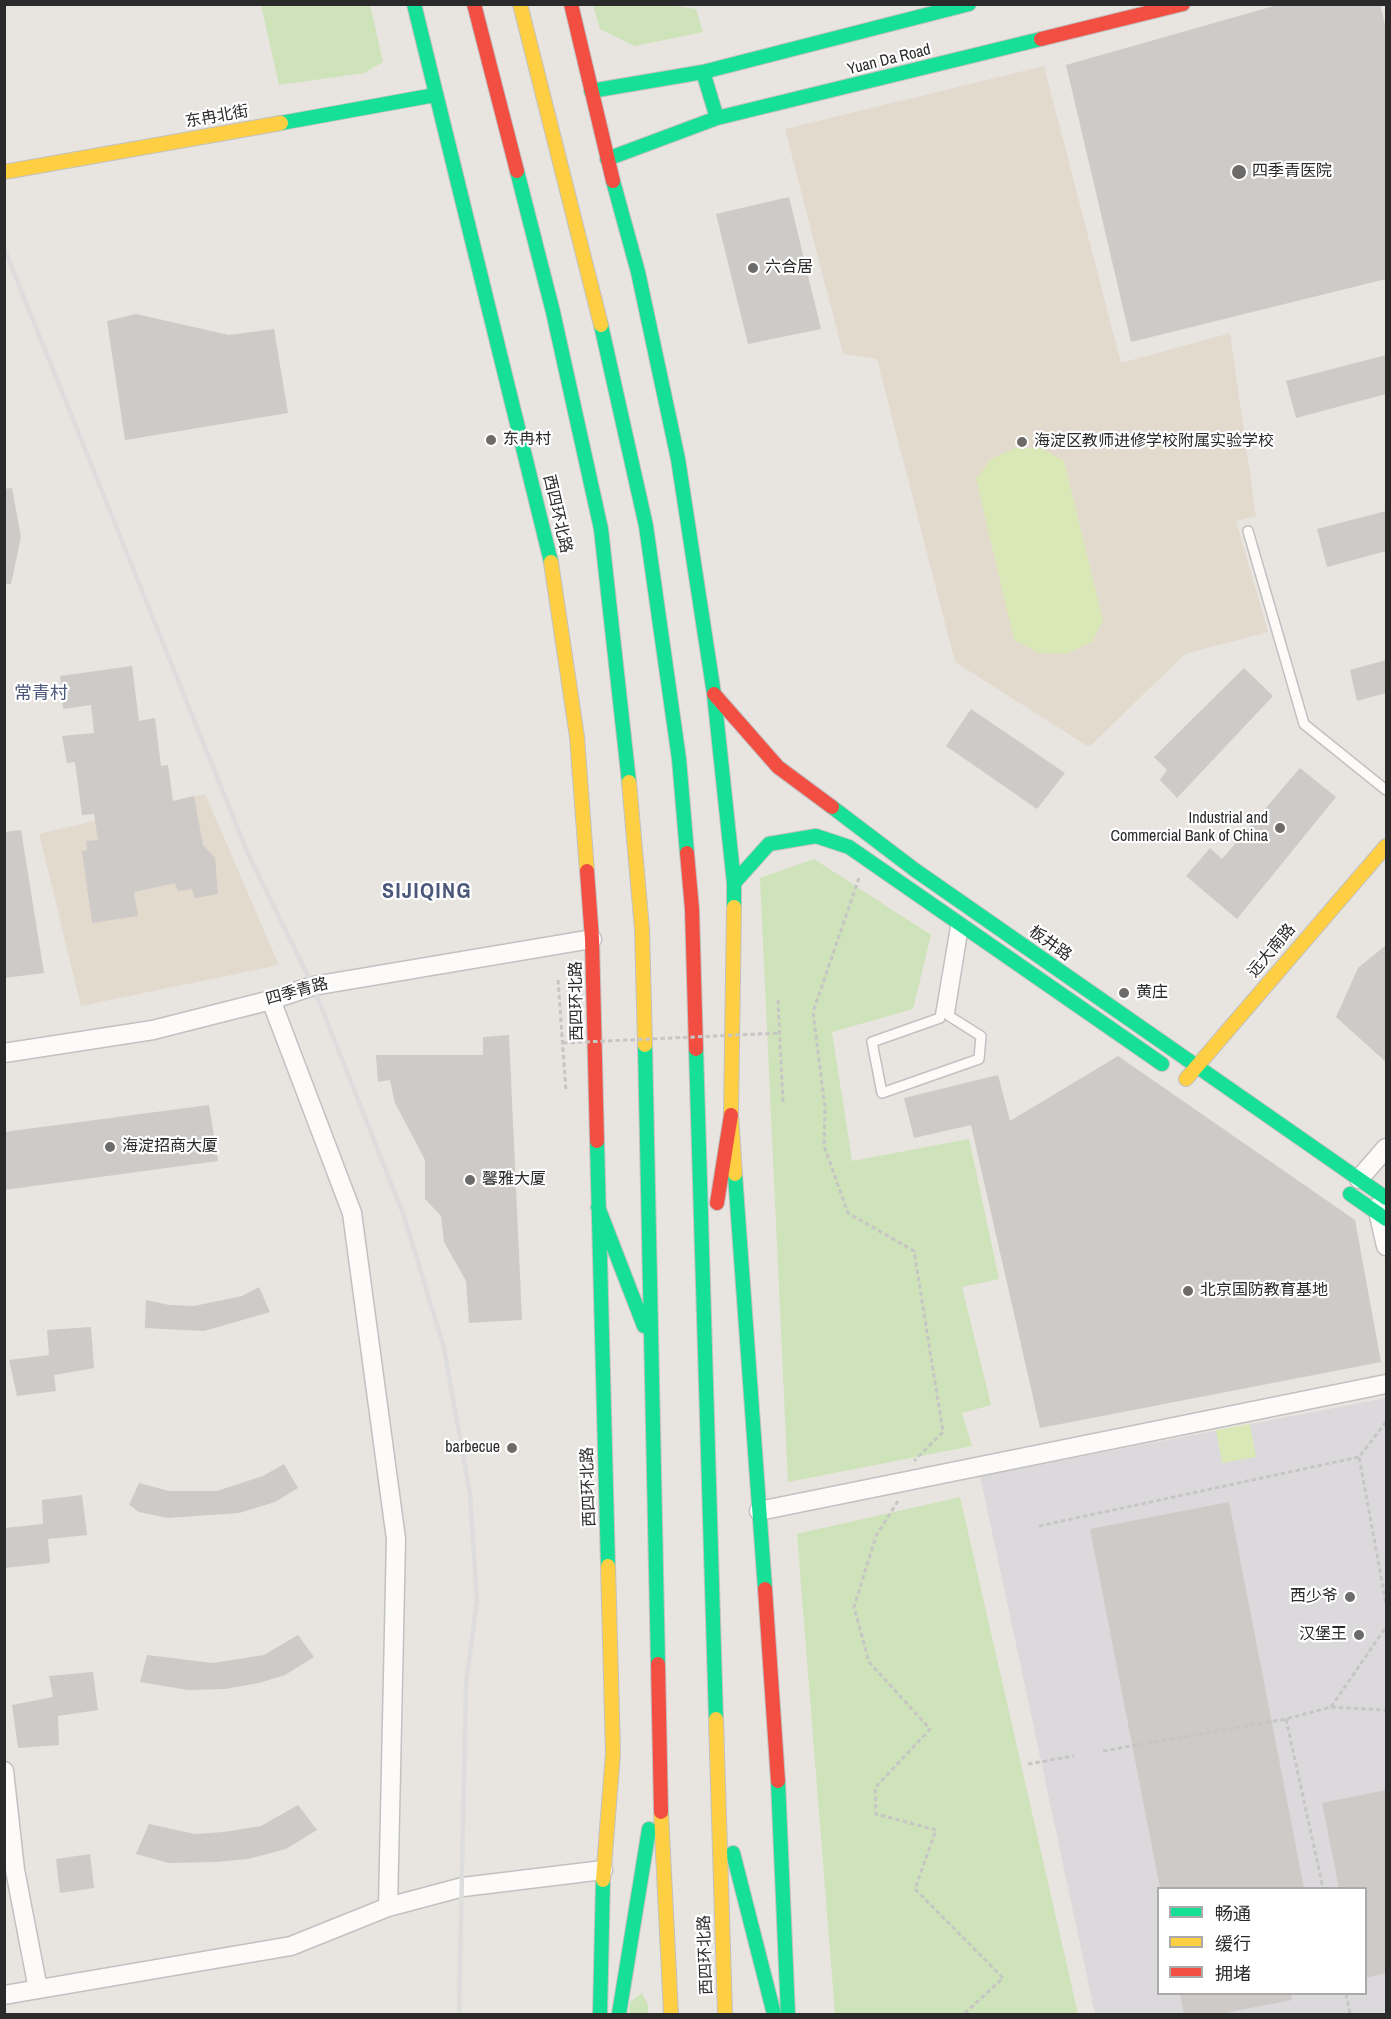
<!DOCTYPE html>
<html>
<head>
<meta charset="utf-8">
<style>
  body { margin:0 }
  #map { position:relative; width:1391px; height:2019px; overflow:hidden; background:#e8e4e0; font-family:"Archivo Narrow","Noto Sans SC",sans-serif }
  canvas { display:block }
  .frame { position:absolute; inset:0; border:6px solid #2a2a2a; pointer-events:none }
  .legend { position:absolute; left:1157px; top:1887px; width:210px; height:108px; box-sizing:border-box; background:#fff; border:2px solid #aaa; margin:0; padding:8px 10px; list-style:none; font-size:18px; color:#2a2a2a }
  .legend li { display:flex; align-items:center; gap:12px; height:30px }
  .legend b { width:30px; border:2px solid #aaa }
</style>
</head>
<body>
<div id="map">
<canvas width="1391" height="2019"></canvas>
<div class="frame"></div>
<ul class="legend">
<li><b style="height:8px;background:#16e098"></b>畅通</li>
<li><b style="height:8px;background:#ffcf43"></b>缓行</li>
<li><b style="height:8px;background:#f24e42"></b>拥堵</li>
</ul>
</div>
<script>
const c = document.querySelector('canvas').getContext('2d');
c.lineJoin = 'round';
function fill(path, color) { c.fillStyle = color; c.fill(path, 'evenodd'); }
const toPath = rows => new Path2D(rows.map(r => 'M' + r).join(''));
function strokePath(path, color, width, dash) { c.strokeStyle = color; c.lineWidth = width; c.lineCap = dash ? 'butt' : 'round'; c.setLineDash(dash || []); c.stroke(path); }
function label(font, color, halo, rows, align = 'center') {
  c.font = font + ' "Archivo Narrow","Noto Sans SC",sans-serif'; c.lineWidth = 4.5; c.setLineDash([]); c.textBaseline = 'middle'; c.strokeStyle = halo; c.fillStyle = color; for (const [text, x, y, turn = 0] of rows) {
    c.save(); c.translate(x, y); c.rotate((+turn || 0) * Math.PI / 180); c.textAlign = isNaN(turn) ? turn : align; if (halo) c.strokeText(text, 0, 0); c.fillText(text, 0, 0); c.restore();
  }
}
fill(toPath([
  [1386,1398,1386,2014,1095,2014,980,1476],
  [1158,1888,1366,1888,1366,1994,1158,1994]
]), '#dbd9db');
fill(toPath([
  [1044,66,1121,363,1230,333,1256,516,1236,521,1268,632,1185,654,1089,747,955,662,877,359,843,354,785,129],
  [205,794,279,965,81,1006,39,834]
]), '#e3dace');
fill(toPath([
  [662,4,696,9,703,32,635,46,600,29,593,5],
  [261,5,370,5,383,62,364,73,279,85],
  [814,859,931,935,913,1009,832,1032,852,1161,969,1139,999,1279,962,1287,991,1405,962,1413,972,1446,788,1482,760,878],
  [960,1497,1078,2014,835,2014,797,1534],
  [642,1993,648,2005,648,2014,629,2014,630,2002]
]), '#cee3b9');
fill(toPath([
  [1015,448,1041,448,1064,461,1103,620,1092,642,1066,654,1039,653,1014,640,976,479,991,459],
  [1250,1424,1256,1457,1222,1463,1216,1430]
]), '#dae7b7');
fill(toPath([
  [1281,4,1380,4,1386,29,1386,279,1131,342,1066,65],
  [789,197,821,329,748,344,716,214],
  [136,314,229,335,274,329,288,413,125,440,107,321],
  [1386,355,1386,394,1296,418,1286,381],
  [12,488,21,537,11,584,4,584,4,489],
  [1386,511,1386,551,1327,567,1317,529],
  [1386,660,1386,693,1357,701,1350,670],
  [132,666,139,721,155,718,161,766,168,765,173,801,194,796,203,845,215,858,218,894,195,898,192,889,178,891,175,883,134,892,138,916,92,923,82,851,87,850,86,841,98,840,94,814,82,815,75,762,67,763,62,736,94,733,91,705,63,709,60,676],
  [1244,668,1273,696,1177,798,1160,780,1167,770,1154,757],
  [971,709,1065,773,1037,809,946,746],
  [1300,768,1336,797,1237,919,1186,876,1210,848,1222,859],
  [21,830,44,973,4,978,4,832],
  [1386,945,1386,1062,1336,1017,1358,968],
  [509,1035,522,1320,469,1323,466,1281,444,1242,441,1216,425,1199,425,1160,395,1103,390,1080,378,1082,376,1055,483,1055,483,1037],
  [1118,1056,1355,1220,1381,1362,1040,1428,971,1125,914,1138,904,1098,998,1075,1010,1121],
  [209,1105,218,1161,4,1190,4,1132],
  [259,1287,270,1312,204,1331,145,1328,146,1300,169,1305,194,1306,242,1296],
  [91,1327,94,1368,54,1375,56,1391,17,1396,9,1360,49,1355,47,1330],
  [284,1464,298,1488,275,1502,239,1513,168,1518,139,1512,129,1505,139,1483,169,1491,217,1491,263,1476],
  [82,1495,87,1535,48,1539,50,1563,4,1568,4,1528,43,1524,42,1500],
  [1229,1502,1304,1888,1160,1888,1090,1529],
  [298,1635,314,1657,285,1675,259,1683,225,1689,188,1690,140,1682,147,1655,213,1663,264,1655],
  [93,1672,98,1710,58,1716,59,1745,18,1748,12,1705,53,1697,49,1676],
  [1386,1790,1386,1973,1365,1978,1365,1888,1339,1888,1322,1803],
  [298,1805,317,1830,286,1849,248,1859,215,1862,169,1863,136,1854,149,1824,195,1834,224,1832,261,1826],
  [90,1854,94,1888,60,1893,56,1859],
  [1180,1994,1291,1994,1292,2000,1219,2014,1184,2014]
]), '#cdcac7');
const lane = toPath([
  [1248,531,1304,724,1386,790],
  [956,924,940,1018,872,1042,882,1093,979,1059,981,1036,949,1016,963,929]
]);
const street = toPath([
  [271,1000,352,1213,396,1539,388,1907],
  [4,1053,153,1030,271,1000,313,986,592,939],
  [1359,1179,1386,1148],
  [1377,1207,1386,1246],
  [759,1511,1386,1384],
  [4,1771,15,1870,38,1989],
  [4,1995,291,1946,388,1907,463,1887,603,1870]
]);
const fast = toPath([
  [414,4,551,562],
  [703,72,717,118],
  [591,91,703,72,969,4],
  [281,123,435,95],
  [607,159,717,118,1041,39],
  [517,171,553,312,601,529,629,782],
  [613,181,638,272,678,459,714,694,734,883,734,907],
  [601,325,646,526,679,759,687,853],
  [832,807,915,870,1386,1198],
  [734,883,769,844,816,836,849,847,1162,1064],
  [645,1045,658,1664],
  [696,1049,716,1719],
  [597,1141,608,1566],
  [735,1174,765,1589],
  [1350,1194,1386,1219],
  [598,1207,644,1326],
  [778,1781,788,2014],
  [733,1853,774,2014],
  [600,2014,603,1880],
  [619,2014,649,1829]
]);
const slow = toPath([
  [520,4,601,325],
  [4,172,281,123],
  [551,562,577,737,587,871],
  [629,782,642,929,645,1045],
  [734,907,731,1115,735,1174],
  [1186,1079,1386,846],
  [716,1719,725,2014],
  [661,1812,671,2014],
  [603,1880,613,1753,608,1566]
]);
const jam = toPath([
  [474,4,517,171],
  [571,4,613,181],
  [1041,39,1183,4],
  [714,694,778,767,832,807],
  [687,853,692,909,696,1049],
  [587,871,592,939,597,1141],
  [717,1203,731,1115],
  [765,1589,778,1781],
  [658,1664,661,1812]
]);
strokePath(lane, '#c2c1c1', 12);
strokePath(street, '#c2c1c1', 21);
strokePath(fast, '#c2c1c1', 16);
strokePath(slow, '#c2c1c1', 16);
strokePath(jam, '#c2c1c1', 16);
strokePath(toPath([
  [859,878,813,1012,825,1108,824,1146,848,1213,914,1251,943,1432,914,1461],
  [558,980,566,1091],
  [778,1000,783,1103],
  [1386,1422,1359,1457,1386,1603],
  [898,1501,876,1536,854,1607,869,1662,930,1729,875,1788,876,1814,936,1830,915,1889,1003,1978,964,2014],
  [1039,1526,1359,1457],
  [1331,1707,1386,1627],
  [1286,1719,1323,1888],
  [1103,1751,1286,1719,1331,1707,1386,1710],
  [1028,1764,1074,1756],
  [1346,1994,1350,2014]
]), '#c6c6c5', 3, [4.5, 3]);
strokePath(lane, '#fcfbfa', 9);
strokePath(street, '#fcfbfa', 18);
strokePath(fast, '#16e098', 14);
strokePath(slow, '#ffcf43', 14);
strokePath(jam, '#f24e42', 14);
strokePath(toPath([
  [4,248,248,854,313,986,404,1216,444,1348,470,1494,477,1601,466,1684,459,2014]
]), '#deddde', 4.5);
strokePath(toPath([
  [563,1043,780,1033]
]), '#c6c6c5', 3, [4.5, 3]);
for (const [x, y, r, color] of [
  [1239,172,8,"#6c6b6a"],
  [753,268,6,"#6c6b6a"],
  [491,440,6,"#6c6b6a"],
  [1022,442,6,"#6c6b6a"],
  [1280,828,6,"#6c6b6a"],
  [1124,993,6,"#6c6b6a"],
  [110,1147,6,"#6c6b6a"],
  [470,1180,6,"#6c6b6a"],
  [1188,1291,6,"#6c6b6a"],
  [512,1448,6,"#6c6b6a"],
  [1350,1597,6,"#6c6b6a"],
  [1359,1635,6,"#6c6b6a"]
]) { const dot = new Path2D(); dot.arc(x, y, r, 0, 2 * Math.PI); c.fillStyle = color; c.fill(dot); strokePath(dot, '#fff', 2); }
label('16px', '#2a2a2a', '#fff', [
  ["Yuan Da Road",889,60,-14],
  ["东冉北街",217,117,-10],
  ["西四环北路",557,514,77],
  ["板井路",1050,944,35],
  ["远大南路",1272,951,-50],
  ["四季青路",297,992,-15],
  ["西四环北路",577,1001,-91],
  ["西四环北路",589,1487,-92],
  ["西四环北路",706,1955,-92]
]);
label('16px', '#2a2a2a', '#fff', [
  ["四季青医院",1252,172],
  ["六合居",765,268],
  ["东冉村",503,440],
  ["海淀区教师进修学校附属实验学校",1034,442],
  ["Industrial and",1268,819,"right"],
  ["Commercial Bank of China",1268,837,"right"],
  ["黄庄",1136,993],
  ["海淀招商大厦",122,1147],
  ["馨雅大厦",482,1180],
  ["北京国防教育基地",1200,1291],
  ["barbecue",500,1448,"right"],
  ["西少爷",1338,1597,"right"],
  ["汉堡王",1347,1635,"right"]
], 'left');
label('18px', '#4b587a', '#fff', [
  ["常青村",41,694]
]);
c.letterSpacing = '1.5px';
label('bold 22px', '#4b587a', '#fff', [
  ["SIJIQING",427,892]
]);
c.letterSpacing = '0px';
</script>
</body>
</html>
